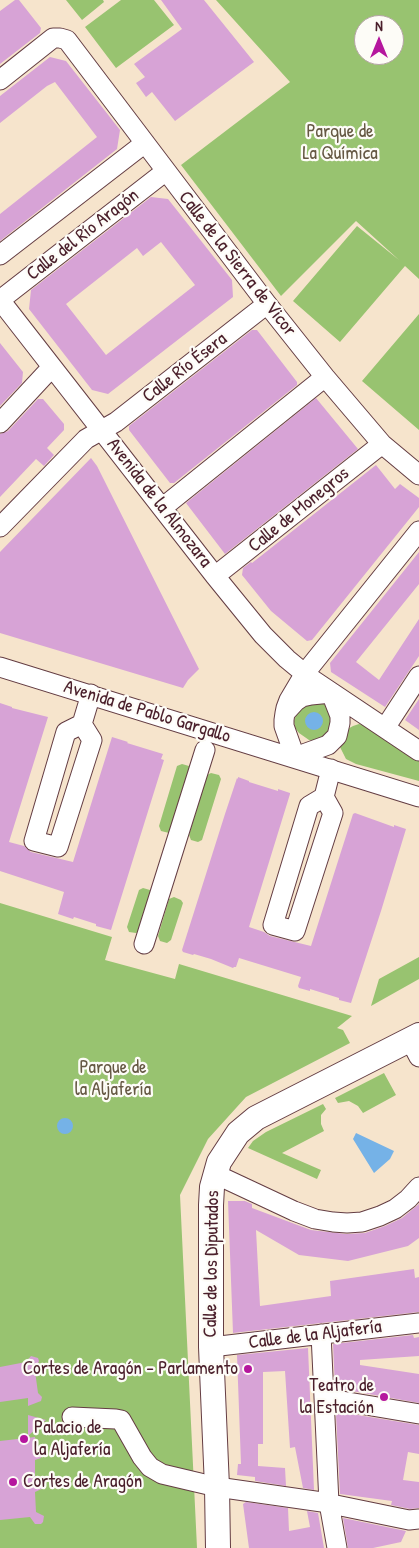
<!DOCTYPE html>
<html>
<head>
<meta charset="utf-8">
<style>
  body { margin:0 }
  #map { position:relative; width:419px; height:1548px; overflow:hidden; background:#f6e4cc; font-family:"Patrick Hand",sans-serif }
  canvas { display:block }
  .north { position:absolute; left:354px; top:15px; width:50px; height:50px; box-sizing:border-box; background:#fdfcf7; border:1px solid #b5a4a5; border-radius:50%; rotate:0deg; font-size:14px; font-weight:700; line-height:20px; text-align:center; color:#4a1f2b }
  .north::after { content:''; display:block; margin:auto; width:18px; height:22px; background:#b5179e; clip-path:polygon(50% 0,100% 100%,50% 72%,0 100%) }
</style>
</head>
<body>
<div id="map">
<canvas width="419" height="1548"></canvas>
<div class="north">N</div>
</div>
<script>
const c = document.querySelector('canvas').getContext('2d');
c.lineJoin = 'round';
function fill(path, color) { c.fillStyle = color; c.fill(path, 'evenodd'); }
const toPath = rows => new Path2D(rows.map(r => 'M' + r).join(''));
function strokePath(path, color, width, dash) { c.strokeStyle = color; c.lineWidth = width; c.lineCap = dash ? 'butt' : 'round'; c.setLineDash(dash || []); c.stroke(path); }
function label(font, color, halo, rows, align = 'center') {
  c.font = font + ' "Patrick Hand",sans-serif'; c.lineWidth = 4.5; c.setLineDash([]); c.textBaseline = 'middle'; c.strokeStyle = halo; c.fillStyle = color; for (const [text, x, y, turn = 0] of rows) {
    c.save(); c.translate(x, y); c.rotate((+turn || 0) * Math.PI / 180); c.textAlign = isNaN(turn) ? turn : align; if (halo) c.strokeText(text, 0, 0); c.fillText(text, 0, 0); c.restore();
  }
}
fill(toPath([
  [66,0,103,0,104,2,82,20],
  [121,0,154,0,174,25,116,68,85,27],
  [216,0,419,0,419,279,405,266,340,342,293,301,357,226,399,260,356,221,281,296,181,165,290,82],
  [364,25,394,25,394,55,364,55],
  [419,314,419,430,362,381],
  [322,703,328,707,334,718,328,736,316,741,309,740,299,733,295,728,294,721,296,715,304,704],
  [359,724,365,725,419,760,419,781,356,764,346,759,340,747,341,740,346,730,353,726],
  [182,764,189,766,191,770,173,831,169,833,161,831,159,826,177,766],
  [211,773,219,775,221,779,202,840,198,842,191,840,189,835,207,775],
  [143,888,150,890,152,894,141,931,136,933,129,932,127,927,139,890],
  [174,897,181,900,183,903,171,940,167,943,160,941,158,936,169,899],
  [0,903,112,937,105,960,175,979,179,964,352,1016,337,1028,343,1030,350,1043,246,1097,208,1139,180,1195,197,1548,0,1548],
  [419,957,419,979,371,1006,379,979],
  [384,1073,396,1095,363,1113,358,1106,349,1101,338,1103,335,1098],
  [323,1104,326,1109,321,1115,321,1124,324,1131,282,1153,321,1170,317,1179,248,1148,253,1141,266,1132]
]), '#98c370');
fill(toPath([
  '305 721a9 9 0 1 1 18 0a9 9 0 1 1-18 0Z',
  '57 1126a8 8 0 1 1 16 0a8 8 0 1 1-16 0Z',
  [356,1133,394,1151,390,1159,374,1173,353,1139]
]), '#75b2e7');
fill(toPath([
  [15,0,19,0,41,28,40,33,0,64,0,11],
  [161,0,204,0,254,62,175,121,152,92,146,97,136,83,145,77,134,64,182,29],
  [50,57,66,61,120,130,117,149,0,241,0,214,97,137,55,82,47,86,0,123,0,96],
  [151,197,168,199,232,280,233,297,108,394,92,390,29,309,31,290],
  [161,242,195,285,106,355,66,304,137,248,143,256],
  [252,330,257,330,297,382,297,385,174,483,170,483,129,430,129,426],
  [0,343,23,372,22,383,0,406],
  [316,398,358,449,225,554,186,503],
  [38,399,43,399,64,424,64,430,47,448,54,455,44,466,36,459,0,497,0,434,8,431],
  [91,458,97,466,199,669,188,680,183,688,0,633,0,552],
  [376,465,395,489,400,484,419,498,419,507,312,640,307,641,271,611,242,575,243,568,251,562,252,563],
  [419,552,419,584,356,662,379,680,419,619,419,656,385,707,331,672,330,663],
  [419,699,419,730,405,720],
  [0,703,12,707,12,708,48,717,9,842,24,846,31,852,73,862,112,737,128,742,127,743,163,754,161,759,164,760,111,930,96,926,96,924,74,917,73,919,58,914,64,892,0,871],
  [238,777,249,781,249,782,278,791,278,789,290,793,290,794,249,927,264,932,270,936,311,946,353,814,355,813,394,827,394,825,406,829,381,911,351,1003,339,1000,339,998,310,989,310,991,299,988,298,986,301,977,239,958,236,967,234,967,233,968,211,959,194,954,193,955,183,952,182,950,225,814,237,778,238,779],
  [228,1201,245,1201,252,1204,252,1208,311,1230,346,1234,365,1233,385,1226,402,1218,419,1204,419,1238,408,1246,348,1261,299,1255,256,1230,260,1306,331,1296,330,1281,414,1269,415,1278,419,1277,419,1312,233,1333],
  [413,1335,414,1338,419,1337,419,1356,360,1360,360,1365,419,1374,419,1403,335,1388,333,1344],
  [308,1348,314,1490,303,1488,295,1447,290,1448,285,1371,263,1372,263,1444,258,1444,258,1466,285,1468,286,1486,255,1481,255,1477,237,1475,238,1464,241,1464,237,1355],
  [31,1356,38,1358,39,1361,35,1371,38,1393,42,1397,41,1401,28,1406,28,1398,0,1402,0,1367,26,1362],
  [339,1412,419,1425,419,1454,408,1452,403,1480,419,1482,419,1508,410,1509,391,1505,392,1501,340,1494,336,1415],
  [28,1415,46,1420,28,1436],
  [35,1437,35,1444,42,1452,41,1458,35,1460,35,1480,39,1481,46,1487,35,1492,36,1512,44,1516,43,1522,41,1524,35,1524,30,1517,0,1520,0,1441],
  [246,1502,288,1508,289,1531,310,1527,307,1511,318,1513,324,1548,249,1548,243,1504],
  [343,1518,406,1531,401,1542,373,1548,348,1548]
]), '#d7a3d6');
const minor = toPath([
  [0,80,53,38,60,38,67,40,267,304,325,377,382,444,419,475],
  [0,255,145,143],
  [0,300,215,576,263,635,287,659,310,678,419,751],
  [0,300,166,171],
  [0,423,52,367],
  [162,508,325,377],
  [0,527,86,439,116,422,267,304],
  [215,576,382,444],
  [0,667,419,797],
  [285,713,296,701,302,697,311,695,331,693,340,716,340,723,337,736,328,745,295,757,284,726,284,720,285,713,286,708,289,700,305,673,419,531],
  [82,724,92,740,58,847,34,841,66,732,82,724,91,694],
  [385,728,419,676],
  [324,797,333,813,295,931,273,925,309,806,324,797,331,769],
  [144,944,205,750],
  [410,1040,419,1057],
  [215,1174,294,1211,315,1219,333,1222,347,1223,362,1222,380,1216,395,1209,408,1199,419,1187],
  [321,1334,329,1503,337,1548],
  [211,1347,419,1323],
  [324,1398,419,1414],
  [72,1417,116,1419,121,1420,142,1457,150,1467,162,1474,217,1487,322,1502],
  [336,1505,409,1520,419,1519]
]);
const major = toPath([
  [218,1548,217,1487,211,1347,211,1205,212,1187,219,1162,238,1133,256,1118,419,1035]
]);
strokePath(minor, '#643d43', 21);
strokePath(major, '#643d43', 26);
strokePath(minor, '#fff', 19);
strokePath(major, '#fff', 24);
for (const [x, y, r, color] of [
  [248,1369,5,"#b5179e"],
  [384,1397,5,"#b5179e"],
  [24,1439,5,"#b5179e"],
  [13,1482,5,"#b5179e"]
]) { const dot = new Path2D(); dot.arc(x, y, r, 0, 2 * Math.PI); c.fillStyle = color; c.fill(dot); strokePath(dot, '#fdfcf7', 2); }
label('19px', '#655843', '#fdfcf7', [
  ["Parque de",340,132],
  ["La Química",340,154],
  ["Parque de",113,1068],
  ["la Aljafería",113,1090]
]);
label('19px', '#4a1f2b', '#fdfcf7', [
  ["Calle del Río Aragón",83,235,-38],
  ["Calle de la Sierra de Vicor",237,264,52],
  ["Calle Río Ésera",185,368,-38],
  ["Avenida de la Almozara",159,503,52],
  ["Calle de Monegros",299,510,-39],
  ["Avenida de Pablo Gargallo",147,712,17],
  ["Calle de los Diputados",212,1264,-89],
  ["Calle de la Aljafería",315,1335,-7]
]);
label('19px', '#4a1f2b', '#fdfcf7', [
  ["Cortes de Aragón - Parlamento",238,1369],
  ["Teatro de",374,1386],
  ["la Estación",374,1408],
  ["Palacio de",34,1428,"left"],
  ["la Aljafería",34,1450,"left"],
  ["Cortes de Aragón",23,1482,"left"]
], 'right');
</script>
</body>
</html>
